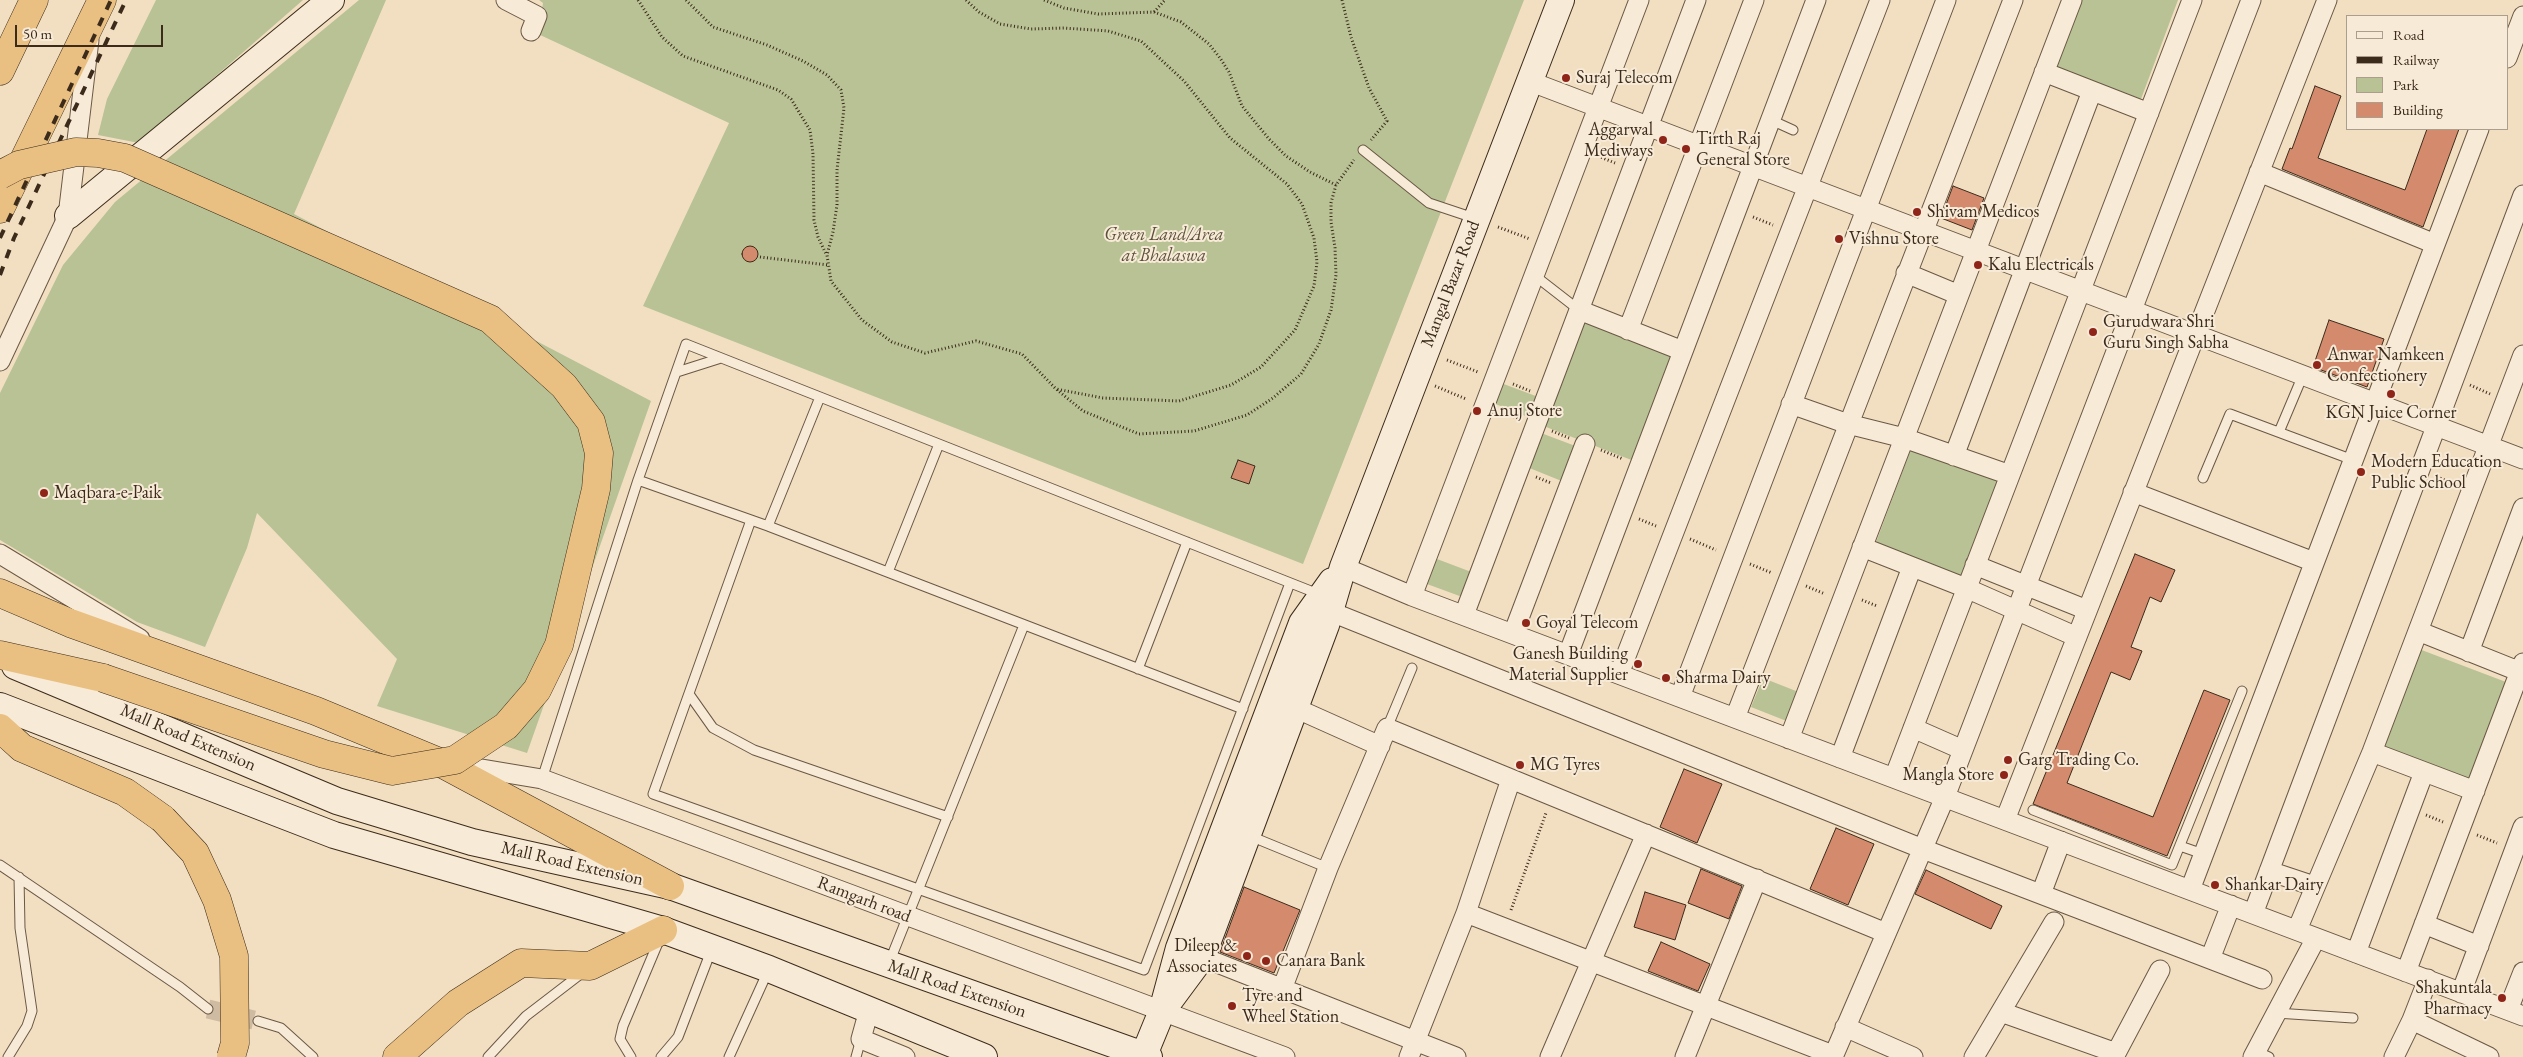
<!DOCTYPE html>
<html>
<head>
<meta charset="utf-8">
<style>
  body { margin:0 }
  #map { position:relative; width:2523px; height:1057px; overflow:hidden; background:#f2dfc2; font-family:"EB Garamond",serif }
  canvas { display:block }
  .legend { position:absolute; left:2346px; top:15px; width:162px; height:115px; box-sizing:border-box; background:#f7ead7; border:1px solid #ac9e8c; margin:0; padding:6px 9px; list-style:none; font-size:15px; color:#3c2b1b }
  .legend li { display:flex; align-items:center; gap:10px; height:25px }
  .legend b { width:25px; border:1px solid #ac9e8c }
  .scale { position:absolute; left:15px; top:25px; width:148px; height:22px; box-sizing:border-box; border:2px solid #3c2b1b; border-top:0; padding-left:6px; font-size:15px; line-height:18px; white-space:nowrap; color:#3c2b1b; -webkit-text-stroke:4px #f7ead7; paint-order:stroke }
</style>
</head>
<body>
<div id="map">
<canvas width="2523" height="1057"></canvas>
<ul class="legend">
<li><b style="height:6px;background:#f7ead7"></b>Road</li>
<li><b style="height:6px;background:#3c2b1b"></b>Railway</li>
<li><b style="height:14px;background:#b8c295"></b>Park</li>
<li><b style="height:14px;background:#d48b6d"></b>Building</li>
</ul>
<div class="scale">50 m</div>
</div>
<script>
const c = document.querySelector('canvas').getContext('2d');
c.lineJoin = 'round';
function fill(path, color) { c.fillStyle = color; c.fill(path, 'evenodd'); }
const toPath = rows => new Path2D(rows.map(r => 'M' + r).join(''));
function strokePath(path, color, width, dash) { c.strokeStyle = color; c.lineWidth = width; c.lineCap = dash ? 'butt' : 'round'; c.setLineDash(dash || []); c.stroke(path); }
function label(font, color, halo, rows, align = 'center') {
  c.font = font + ' "EB Garamond",serif'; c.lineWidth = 4; c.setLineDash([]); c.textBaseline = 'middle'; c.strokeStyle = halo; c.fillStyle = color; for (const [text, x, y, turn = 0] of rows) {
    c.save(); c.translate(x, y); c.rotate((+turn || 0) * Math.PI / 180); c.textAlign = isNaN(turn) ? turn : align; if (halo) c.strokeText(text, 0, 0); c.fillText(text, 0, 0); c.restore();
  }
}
fill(toPath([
  [156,0,303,0,139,143,98,135,107,99],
  [359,0,386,0,294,214,651,401,527,753,377,706,397,659,257,513,247,548,205,647,137,622,0,540,0,393,63,265,115,202],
  [539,0,1524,0,1303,564,643,306,729,123,538,34,543,3],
  [2079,0,2178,0,2141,99,2054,67],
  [1584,320,1675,354,1634,461,1541,425],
  [1501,383,1541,398,1533,419,1493,403],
  [1541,433,1578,447,1564,482,1527,467],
  [1912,446,1999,478,1961,577,1875,545],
  [1437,559,1474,573,1465,598,1427,584],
  [2419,649,2506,682,2469,781,2382,749],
  [1763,678,1801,693,1789,722,1751,707]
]), '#b8c295');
const building = toPath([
  [2315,86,2341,96,2318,158,2405,190,2427,129,2459,129,2423,227,2282,169,2290,148,2292,149,2315,86],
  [1953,186,1984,198,1972,230,1941,218,1953,186],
  '742 254a8 8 0 1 1 16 0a8 8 0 1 1-16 0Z',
  [2329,320,2384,339,2367,387,2313,367,2329,320],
  [1238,460,1255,466,1249,484,1231,478,1238,460],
  [2135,554,2175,570,2161,602,2150,597,2131,647,2142,651,2130,680,2111,672,2067,783,2153,817,2204,690,2230,700,2167,856,2033,804,2135,554],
  [1684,769,1722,784,1697,843,1660,827,1684,769],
  [1836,828,1874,844,1848,905,1810,889,1836,828],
  [1701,869,1742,886,1729,919,1688,903,1701,869],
  [1926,870,2002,906,1991,929,1915,894,1926,870],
  [1244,887,1300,910,1274,973,1220,952,1244,887],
  [1645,892,1686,905,1675,940,1634,927,1645,892],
  [1661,942,1710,964,1698,991,1648,971,1661,942]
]);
fill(building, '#d48b6d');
strokePath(building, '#3c2b1b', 1);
strokePath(toPath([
  [208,1009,258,1021]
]), '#cebba1', 19, [19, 9]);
const lane = toPath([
  [1771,120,1793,130],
  [1363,150,1429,203,1474,218],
  [1534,275,1579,310],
  [677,372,721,358],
  [2279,432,2303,375],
  [2203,478,2230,414,2353,460],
  [638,480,768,526,1243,709],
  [751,520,653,794,1144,970,1290,583],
  [768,526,820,397],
  [888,572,939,444],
  [1138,669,1187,542],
  [689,694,713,728,754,750,948,817],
  [1387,728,1412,668],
  [542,779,638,480,686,344,1321,595],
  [2033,810,2172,865,2242,691],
  [1250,836,1328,868],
  [2180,846,2203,854],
  [0,865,180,987,208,1009],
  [889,963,1024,625],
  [2276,1013,2353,1018],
  [258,1021,281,1028,313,1057],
  [2256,1051,2269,1057],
  [8,1057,27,1026,32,1011,20,928,19,877],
  [488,1057,526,1016,582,973],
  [631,1057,620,1039,623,1026,660,938],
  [661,1057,678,1037,711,951],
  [729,1057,768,971],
  [856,1057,861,1039]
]);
const street = toPath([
  [506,0,537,16,531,31],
  [2507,58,2523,16],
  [2044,72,2149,113],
  [1529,81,2523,459],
  [2259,172,2435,244],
  [1906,273,1959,295],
  [1579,310,1683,351],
  [1628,330,1754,0],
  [0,361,68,216,89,40],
  [1791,404,1848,424,1904,438,2010,475],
  [1954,456,2092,91],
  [2133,492,2314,562],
  [1862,547,1966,588,2077,637],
  [0,554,140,639],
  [1975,565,2087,610],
  [1343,567,1412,596,2523,1016],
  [1412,596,1639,0],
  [1329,611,1923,849,2262,979],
  [1464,615,1696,0],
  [2418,631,2523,673],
  [1513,634,1585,444],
  [2469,652,2523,508],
  [1568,655,1816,0],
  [1619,674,1880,0],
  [1680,697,1946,0],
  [1284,703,1380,746],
  [1735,718,2013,0],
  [1913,728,1963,750],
  [1789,739,2072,0],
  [2372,752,2475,791],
  [1840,758,1912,567],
  [458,765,542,779,1285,1057],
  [1894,778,2192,0],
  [2005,820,2327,0],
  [2269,871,2314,886],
  [2190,890,2479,129],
  [2041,894,2061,841],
  [1466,913,1833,1055],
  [2253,914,2523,195],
  [2424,924,2479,946],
  [2297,930,2372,752,2523,355],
  [2356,953,2424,772],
  [1202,957,1456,1057],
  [2210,959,2231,905],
  [2406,972,2523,663],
  [1282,989,1328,868,1387,728,1886,933],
  [2461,993,2523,827],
  [869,1010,861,1039,905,1057],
  [2508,1010,2523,972],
  [2001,1012,2116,1053],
  [2412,1020,2489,1057],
  [1845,1027,1913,1057],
  [1409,1057,1466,913,1511,779],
  [1550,1057,1646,834],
  [1685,1057,1757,879],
  [1833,1057,1945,797,2251,0],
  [1974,1057,2054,922],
  [2114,1057,2160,970],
  [2253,1057,2316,938],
  [2394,1057,2412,1020,2428,979]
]);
const secondary = toPath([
  [68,216,331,0],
  [15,666,337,801,472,842,670,886,1149,1057],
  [0,706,334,835,663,930,769,969,984,1057],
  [1162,1011,1202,957,1326,625,1343,567,1561,0],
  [1144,1055,1162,1011,1179,948,1302,623,1332,581]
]);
const highway = toPath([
  [0,71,34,0],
  [0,209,102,0],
  [0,593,70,623,316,711,439,762,670,886],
  [0,655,103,678],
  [0,728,22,748,125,792,163,819],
  [397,1057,458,1003,521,963,590,966,663,930]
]);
strokePath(lane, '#6a5845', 11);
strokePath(street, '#6a5845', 21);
strokePath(secondary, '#3c2b1b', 28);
strokePath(highway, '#3c2b1b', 29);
strokePath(toPath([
  [638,0,662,37,683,56,778,90,791,99,810,130,813,154,814,220,818,237,826,254],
  [686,0,713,27,767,45,803,61,827,75,841,90,844,108,837,170,837,205,833,232,827,255,831,281,862,320,892,342,925,353,976,341,1022,354,1056,389,1083,411,1139,434,1194,431,1247,415,1273,398,1301,374,1319,344,1331,310,1336,275,1335,248,1331,222,1331,203,1336,185,1354,160],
  [966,0,979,12,1000,24,1031,29,1064,28,1108,31,1141,41,1184,81,1230,138,1287,184,1302,204,1314,238,1317,262,1314,286,1295,330,1261,367,1231,385,1179,401,1103,398,1056,389],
  [1044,0,1064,8,1098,14,1154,12,1181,22,1209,44,1220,58,1229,72,1242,106,1269,139,1286,156,1310,172,1336,185],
  [1342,0,1351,37,1369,88,1387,121,1371,140],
  [1154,12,1165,0],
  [1598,156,1615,163],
  [1753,217,1773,225],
  [1498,227,1530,239],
  [760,257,828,265],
  [1447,360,1478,372],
  [1513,384,1530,391],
  [2470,385,2490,394],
  [1435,386,1466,399],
  [1500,412,1518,418],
  [1552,431,1569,438],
  [1601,450,1623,459],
  [1536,477,1551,483],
  [2437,477,2455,484],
  [1639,519,1656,526],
  [1690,539,1716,550],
  [1750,564,1772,573],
  [1806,586,1825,594],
  [1862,600,1877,606],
  [2426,815,2443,822],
  [2477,835,2497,843],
  [1511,910,1546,813]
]), '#3c2b1b', 3, [1, 2.5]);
strokePath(lane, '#f7ead7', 9);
strokePath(street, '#f7ead7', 19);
strokePath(secondary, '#f7ead7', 26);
strokePath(highway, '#e9c081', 28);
strokePath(toPath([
  [0,238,111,0],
  [0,275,14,238,126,0]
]), '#3c2b1b', 4, [9, 9]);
const highwayBridge = toPath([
  [0,175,19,165,76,152,98,153,125,158,490,319,564,386,591,422,599,453,596,489,559,645,537,690,506,726,455,760,392,771,324,754,103,678],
  [163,819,195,853,217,900,234,956,235,1043,231,1057]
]);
strokePath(highwayBridge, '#3c2b1b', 29, []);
strokePath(highwayBridge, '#e9c081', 28);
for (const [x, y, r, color] of [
  [1566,78,5,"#8f2418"],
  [1663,140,5,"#8f2418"],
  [1686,149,5,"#8f2418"],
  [1917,212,5,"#8f2418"],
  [1839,239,5,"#8f2418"],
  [1978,265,5,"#8f2418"],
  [2093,332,5,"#8f2418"],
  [2317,365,5,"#8f2418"],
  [2391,394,5,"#8f2418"],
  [1477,411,5,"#8f2418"],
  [2361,472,5,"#8f2418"],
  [44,493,5,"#8f2418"],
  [1526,623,5,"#8f2418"],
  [1638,664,5,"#8f2418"],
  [1666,678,5,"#8f2418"],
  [2008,760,5,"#8f2418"],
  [1520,765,5,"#8f2418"],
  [2004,775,5,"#8f2418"],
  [2215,885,5,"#8f2418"],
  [1247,956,5,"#8f2418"],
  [1266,961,5,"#8f2418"],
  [2502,998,5,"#8f2418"],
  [1232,1006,5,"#8f2418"]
]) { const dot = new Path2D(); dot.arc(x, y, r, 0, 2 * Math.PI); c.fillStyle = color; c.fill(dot); strokePath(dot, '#f7ead7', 2); }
label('18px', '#3c2b1b', '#f7ead7', [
  ["Suraj Telecom",1576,78],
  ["Aggarwal",1653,130,"right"],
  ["Mediways",1653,151,"right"],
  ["Tirth Raj",1696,139],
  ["General Store",1696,160],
  ["Shivam Medicos",1927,212],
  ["Vishnu Store",1849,239],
  ["Kalu Electricals",1988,265],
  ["Gurudwara Shri",2103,322],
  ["Guru Singh Sabha",2103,343],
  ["Anwar Namkeen",2327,355],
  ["Confectionery",2327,376],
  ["Anuj Store",1487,411],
  ["KGN Juice Corner",2391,413,"center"],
  ["Modern Education",2371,462],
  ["Public School",2371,483],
  ["Maqbara-e-Paik",54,493],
  ["Goyal Telecom",1536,623],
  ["Ganesh Building",1628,654,"right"],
  ["Material Supplier",1628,675,"right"],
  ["Sharma Dairy",1676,678],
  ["Garg Trading Co.",2018,760],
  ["MG Tyres",1530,765],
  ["Mangla Store",1994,775,"right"],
  ["Shankar Dairy",2225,885],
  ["Dileep &",1237,946,"right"],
  ["Associates",1237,967,"right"],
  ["Canara Bank",1276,961],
  ["Shakuntala",2492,988,"right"],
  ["Pharmacy",2492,1009,"right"],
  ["Tyre and",1242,996],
  ["Wheel Station",1242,1017]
], 'left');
label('italic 18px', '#5b513a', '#f7ead7', [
  ["Green Land/Area",1164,235],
  ["at Bhalaswa",1164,256]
]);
label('18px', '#3c2b1b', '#f7ead7', [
  ["Mangal Bazar Road",1451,284,-69],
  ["Mall Road Extension",188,738,23],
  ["Mall Road Extension",572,864,13],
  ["Ramgarh road",864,900,21],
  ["Mall Road Extension",957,989,19]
]);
</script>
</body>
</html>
